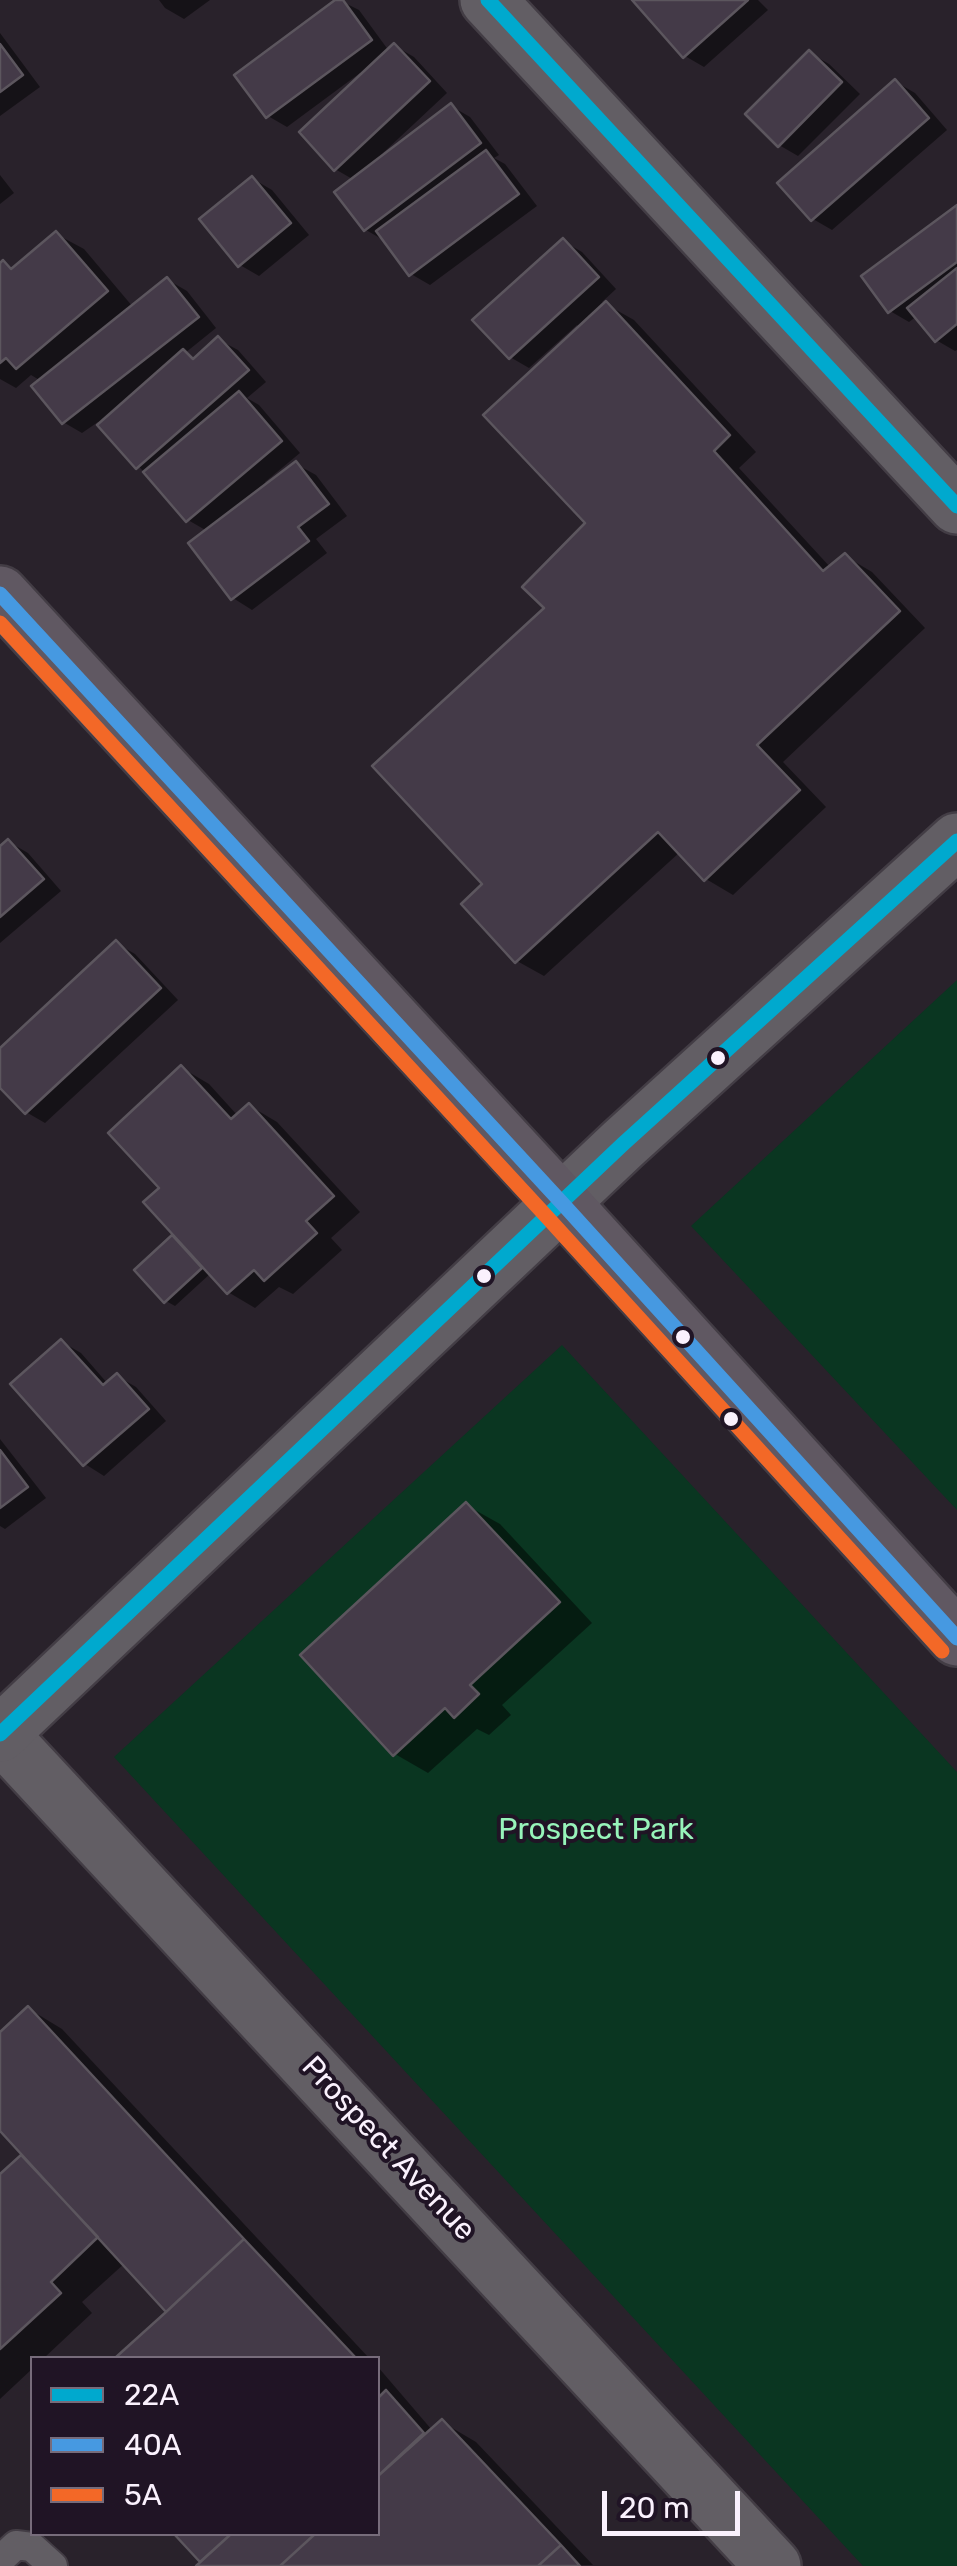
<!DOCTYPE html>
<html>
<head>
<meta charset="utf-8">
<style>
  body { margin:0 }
  #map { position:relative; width:957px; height:2566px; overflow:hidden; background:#29222b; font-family:Rubik,sans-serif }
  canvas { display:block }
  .legend { position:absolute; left:30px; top:2356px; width:350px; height:180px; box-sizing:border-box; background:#201425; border:2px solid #776c7b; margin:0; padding:12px 18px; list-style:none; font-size:30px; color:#faf1fd }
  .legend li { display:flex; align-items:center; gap:20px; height:50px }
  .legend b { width:50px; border:2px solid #776c7b }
  .scale { position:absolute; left:602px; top:2491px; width:138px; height:45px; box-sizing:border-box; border:5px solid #faf1fd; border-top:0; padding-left:12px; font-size:30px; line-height:35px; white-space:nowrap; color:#faf1fd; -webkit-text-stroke:8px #201425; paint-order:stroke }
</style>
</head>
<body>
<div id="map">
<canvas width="957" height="2566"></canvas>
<ul class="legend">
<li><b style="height:12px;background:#00a9ce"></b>22A</li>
<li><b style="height:12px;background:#4699e1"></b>40A</li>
<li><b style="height:12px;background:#f36827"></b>5A</li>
</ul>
<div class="scale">20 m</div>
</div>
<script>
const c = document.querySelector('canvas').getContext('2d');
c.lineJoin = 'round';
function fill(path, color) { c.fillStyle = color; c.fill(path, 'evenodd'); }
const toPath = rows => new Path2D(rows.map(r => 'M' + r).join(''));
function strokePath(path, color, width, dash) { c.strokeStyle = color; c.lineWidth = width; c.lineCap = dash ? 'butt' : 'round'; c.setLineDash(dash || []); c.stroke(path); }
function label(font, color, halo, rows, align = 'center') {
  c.font = font + ' Rubik,sans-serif'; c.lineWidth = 8; c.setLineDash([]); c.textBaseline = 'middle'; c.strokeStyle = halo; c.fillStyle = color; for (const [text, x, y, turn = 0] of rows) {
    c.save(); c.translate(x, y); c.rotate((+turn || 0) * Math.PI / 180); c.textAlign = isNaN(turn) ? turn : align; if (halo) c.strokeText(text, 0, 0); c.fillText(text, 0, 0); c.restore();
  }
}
fill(toPath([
  [957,980,957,1510,691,1226],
  [562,1345,957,1772,957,2566,863,2566,114,1757]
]), '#0a3621');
fill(toPath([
  [159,0,210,0,184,19,165,8],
  [339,0,359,10,389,51,395,46,414,57,447,93,383,153,386,156,451,106,470,117,499,155,494,158,505,164,537,206,430,285,411,274,385,241,366,230,338,192,354,180,335,169,363,76,360,73,287,127,268,116],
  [636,0,758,0,768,10,704,67,685,56],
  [0,33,40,87,0,116],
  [810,53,829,64,860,94,798,156,779,145],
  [896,82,915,93,947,130,832,230,813,219],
  [0,175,14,193,0,204],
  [253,179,272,190,309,235,259,276,240,265],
  [957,209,957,350,955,351,936,340,917,316,909,322,890,311],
  [56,234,84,249,133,307,168,280,187,291,216,328,185,353,196,360,219,340,238,350,266,382,247,398,259,405,300,453,265,482,268,486,296,464,316,475,347,516,316,539,327,553,252,610,233,598,207,531,188,520,98,422,82,433,63,422,41,381,31,375,16,388,0,379,0,266,3,263,15,270],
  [563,241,582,252,616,289,602,302,634,320,756,452,739,468,831,568,845,556,872,572,925,628,783,762,826,807,733,895,706,879,680,852,544,976,517,961,485,884,548,608,588,523,580,329,577,325,529,368,510,357],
  [9,842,28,853,61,891,0,943,0,849],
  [116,943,135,954,178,1000,45,1123,26,1112,0,1084,0,1051],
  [182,1068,209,1084,238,1116,250,1106,277,1122,360,1212,331,1238,342,1250,293,1294,279,1287,255,1308,228,1292,211,1273,175,1306,166,1301,137,1270,176,1235,162,1188],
  [62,1342,81,1353,108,1384,117,1376,136,1387,166,1421,104,1476,85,1464,13,1384],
  [0,1439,46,1498,5,1529,0,1526],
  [466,1505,500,1524,592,1623,502,1705,511,1715,489,1735,477,1729,428,1773,395,1754],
  [29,2009,62,2029,369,2358,119,2358,169,2312,125,2263,82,2302,92,2313,44,2358,32,2358,32,2369,0,2399,0,2178,25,2155,0,2128,0,2035],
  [378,2367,432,2430,442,2422,476,2442,593,2565,200,2566,205,2561,177,2534,378,2534]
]), '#0007');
const building = toPath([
  [335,0,343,0,372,40,266,118,234,75,335,0],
  [632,0,748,0,683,58,632,0],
  [394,43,430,81,334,171,299,132,394,43],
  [0,44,23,75,0,92,0,44],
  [809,50,842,82,778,147,745,114,809,50],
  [895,79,929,118,811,221,777,183,895,79],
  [451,103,481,143,364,231,334,192,451,103],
  [486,150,519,194,409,276,376,231,486,150],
  [252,176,291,223,238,267,199,219,252,176],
  [957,205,957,262,888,313,861,276,957,205],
  [56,231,108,291,16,369,6,358,0,363,0,263,3,260,11,269,56,231],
  [563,238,599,277,509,359,472,320,563,238],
  [957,268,957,324,935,342,907,308,957,268],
  [167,277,199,317,62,424,31,386,167,277],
  [606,301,730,435,714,451,823,571,845,553,900,611,757,745,800,790,704,881,658,832,515,963,461,904,482,884,372,766,544,608,522,587,585,523,483,415,606,301],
  [218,336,249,370,136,469,97,425,183,349,193,359,218,336],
  [239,391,282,441,186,522,143,472,239,391],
  [296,461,329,504,298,527,309,541,231,600,188,543,296,461],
  [8,839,44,879,0,917,0,846,8,839],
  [116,940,161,988,25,1114,0,1088,0,1048,116,940],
  [181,1065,231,1119,249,1103,334,1196,306,1221,317,1233,264,1281,254,1270,227,1294,143,1202,159,1188,108,1133,181,1065],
  [172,1235,202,1268,164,1303,134,1270,172,1235],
  [61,1339,103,1385,117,1373,149,1409,83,1466,10,1384,61,1339],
  [0,1450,28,1487,0,1508,0,1450],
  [466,1502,560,1602,470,1685,479,1694,454,1718,445,1708,393,1756,300,1655,466,1502],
  [28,2006,244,2239,166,2312,0,2131,0,2032,28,2006],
  [21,2155,98,2237,51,2282,61,2293,0,2349,0,2174,21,2155],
  [244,2239,356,2358,115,2358,166,2312,244,2239],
  [386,2390,424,2433,378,2476,378,2398,386,2390],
  [442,2419,561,2545,538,2566,280,2566,315,2534,378,2534,378,2476,442,2419],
  [174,2534,231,2534,200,2562,174,2534],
  [231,2534,315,2534,280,2566,196,2566,231,2534],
  [561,2545,580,2566,538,2566,561,2545]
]);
fill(building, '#443a48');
strokePath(building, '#5c565e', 2.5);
const lane = toPath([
  [0,2560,16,2545,32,2547,53,2566]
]);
const street = toPath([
  [488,0,957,506],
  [0,1734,773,2566]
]);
const secondary = toPath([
  [0,1734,623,1144,957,841]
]);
const primary = toPath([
  [0,594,562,1203,957,1638]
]);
strokePath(lane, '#433d45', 32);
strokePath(street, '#433d45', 60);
strokePath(secondary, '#433d45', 60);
strokePath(primary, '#433d45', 60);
strokePath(lane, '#625e64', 28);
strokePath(street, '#625e64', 55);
strokePath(secondary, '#625e64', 55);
strokePath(primary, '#605862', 55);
strokePath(toPath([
  [488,0,957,506],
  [0,1734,623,1144,957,841]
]), '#00a9ce', 15);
strokePath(toPath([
  [0,594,562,1203,957,1638]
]), '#4699e1', 15);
strokePath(toPath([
  [0,623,547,1217,942,1651]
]), '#f36827', 15);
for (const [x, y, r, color] of [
  [718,1058,9,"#faf1fd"],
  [484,1276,9,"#faf1fd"],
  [683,1337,9,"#faf1fd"],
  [731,1419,9,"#faf1fd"]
]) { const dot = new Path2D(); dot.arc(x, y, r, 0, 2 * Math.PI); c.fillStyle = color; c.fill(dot); strokePath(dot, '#201425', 4); }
label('30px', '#97f4ba', '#201425', [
  ["Prospect Park",596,1830]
]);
label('30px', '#faf1fd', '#201425', [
  ["Prospect Avenue",388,2149,47]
]);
</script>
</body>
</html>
